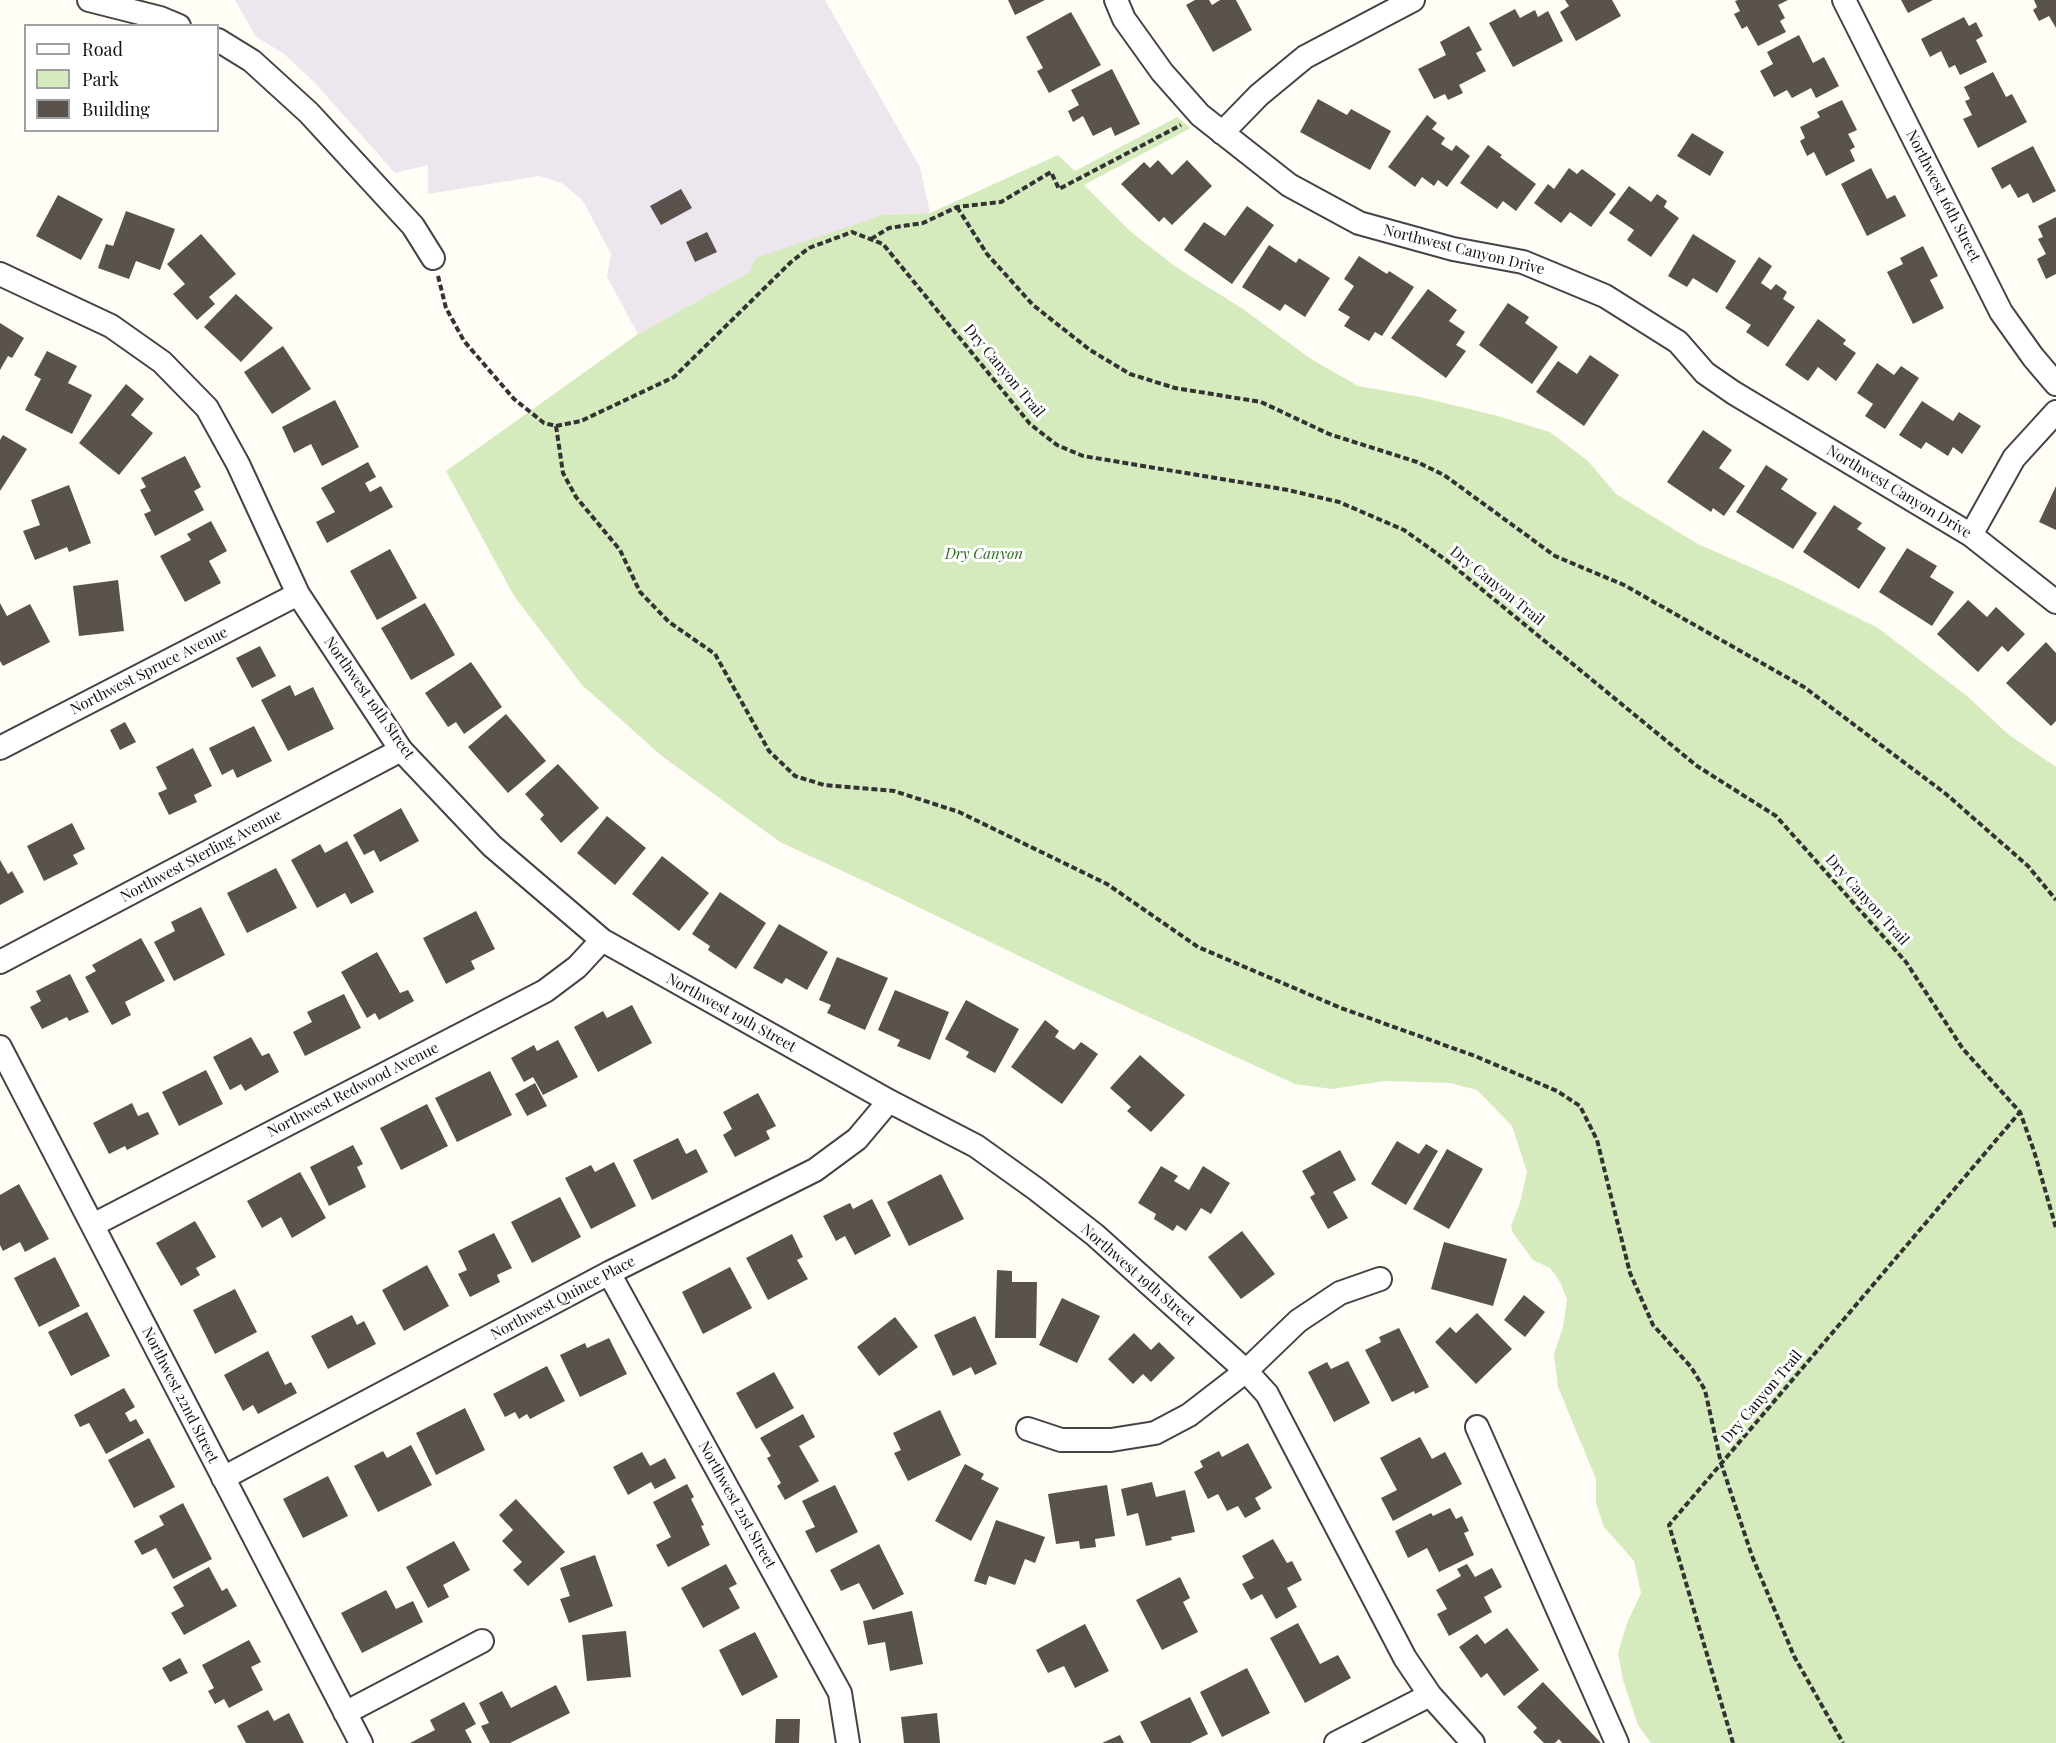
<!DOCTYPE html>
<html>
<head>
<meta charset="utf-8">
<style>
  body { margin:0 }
  #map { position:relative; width:2056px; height:1743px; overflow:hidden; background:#fffdf5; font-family:"Playfair Display",serif }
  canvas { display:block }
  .legend { position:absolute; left:24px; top:24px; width:195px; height:108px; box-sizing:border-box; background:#fff; border:2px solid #a0a0a0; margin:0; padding:8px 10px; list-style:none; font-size:18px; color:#111 }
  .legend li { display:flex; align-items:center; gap:12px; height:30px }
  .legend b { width:30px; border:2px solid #a0a0a0 }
</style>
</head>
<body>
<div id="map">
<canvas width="2056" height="1743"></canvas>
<ul class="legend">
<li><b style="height:8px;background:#fff"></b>Road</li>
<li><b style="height:16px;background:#d5ebbd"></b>Park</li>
<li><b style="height:16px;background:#5a524d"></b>Building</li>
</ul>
</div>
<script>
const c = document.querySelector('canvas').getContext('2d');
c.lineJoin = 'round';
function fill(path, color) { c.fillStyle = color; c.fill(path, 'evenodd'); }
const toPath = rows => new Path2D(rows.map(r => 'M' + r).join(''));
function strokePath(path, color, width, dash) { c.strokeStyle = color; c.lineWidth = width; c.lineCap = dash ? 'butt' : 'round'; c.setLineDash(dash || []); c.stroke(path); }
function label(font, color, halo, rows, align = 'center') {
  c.font = font + ' "Playfair Display",serif'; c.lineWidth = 6; c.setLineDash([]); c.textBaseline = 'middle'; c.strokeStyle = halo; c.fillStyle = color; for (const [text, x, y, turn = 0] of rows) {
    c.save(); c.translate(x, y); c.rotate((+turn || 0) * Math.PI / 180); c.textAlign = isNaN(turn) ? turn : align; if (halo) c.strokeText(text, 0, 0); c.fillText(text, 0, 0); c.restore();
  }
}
fill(toPath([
  [235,0,825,0,920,167,930,213,883,215,750,272,638,334,607,277,611,254,583,201,562,183,539,176,428,194,428,165,395,173,314,82,283,53,256,37]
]), '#eee6ef');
fill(toPath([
  [1177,117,1191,128,1084,185,1131,232,1176,267,1243,309,1311,359,1358,386,1420,397,1494,415,1550,432,1588,461,1616,494,1698,544,1793,586,1878,628,1967,696,2009,735,2056,767,2056,1743,1651,1743,1638,1725,1623,1680,1618,1653,1627,1623,1641,1593,1634,1561,1604,1527,1596,1503,1596,1479,1558,1387,1554,1354,1563,1327,1567,1299,1560,1282,1550,1268,1533,1260,1513,1233,1511,1226,1520,1203,1527,1172,1512,1126,1477,1090,1450,1083,1385,1081,1332,1089,1295,1084,1081,986,883,890,780,842,663,757,582,685,514,596,446,471,638,334,750,272,756,258,883,215,930,213,1058,155,1075,171]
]), '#d5ebbd');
fill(toPath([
  [1008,0,1045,0,1015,15],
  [1195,0,1209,0,1212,5,1220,0,1236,0,1252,30,1213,52,1186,5],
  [1565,0,1612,0,1621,16,1576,41,1560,12,1569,6],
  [1738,0,1788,0,1778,5,1785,18,1780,21,1786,32,1758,46,1747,26,1742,29,1734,14,1740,11,1735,1],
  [1901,0,1933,0,1908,13],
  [2034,0,2056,0,2056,28,2049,16,2039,21,2033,10,2037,7],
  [1515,9,1520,18,1535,10,1538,17,1548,11,1563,41,1513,67,1489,23],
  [1071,12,1101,65,1049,93,1037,71,1043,68,1026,37],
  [1964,17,1969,26,1976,22,1983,36,1976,40,1987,62,1960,75,1955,65,1949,68,1941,51,1930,57,1921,39],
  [1469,26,1482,50,1476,53,1486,71,1459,85,1463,93,1448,100,1445,94,1434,99,1418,69,1446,55,1440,42],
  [1799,35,1813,63,1824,57,1839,86,1816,98,1811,88,1792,98,1787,90,1774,97,1760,71,1773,64,1767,52],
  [1112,69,1140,124,1115,136,1111,127,1093,136,1083,116,1073,122,1068,111,1079,105,1071,90],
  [1993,72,2006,97,2012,94,2027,122,1978,148,1963,119,1972,115,1965,101,1970,99,1964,87],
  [1318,99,1347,115,1351,109,1391,131,1370,170,1300,132],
  [1842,100,1857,130,1848,134,1855,147,1850,150,1855,161,1826,176,1814,152,1807,156,1800,141,1805,138,1800,127,1820,117,1817,112],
  [1427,115,1437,123,1432,129,1445,138,1441,144,1452,151,1456,145,1470,156,1447,187,1438,180,1434,186,1422,177,1415,187,1388,167],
  [1692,133,1724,152,1710,176,1677,156],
  [1488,145,1502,155,1500,157,1536,184,1516,211,1503,201,1497,209,1460,183],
  [2033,146,2056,191,2033,203,2028,193,2018,198,2010,184,2002,189,1991,168],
  [1158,160,1172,175,1187,160,1212,186,1172,225,1164,217,1159,222,1121,184,1144,162,1150,168],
  [1569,168,1577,174,1582,169,1616,194,1591,227,1570,212,1561,223,1534,203,1548,184,1554,189],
  [1871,168,1887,199,1895,195,1906,216,1867,236,1841,184],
  [1629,186,1651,202,1657,194,1667,201,1664,207,1679,218,1651,257,1627,240,1634,230,1609,213],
  [681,189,692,208,661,225,650,206],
  [58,195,103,219,81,260,36,236],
  [1247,206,1274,225,1232,284,1184,250,1204,222,1225,236],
  [126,211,175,229,160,270,136,261,129,279,98,268,106,244,113,246],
  [2056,217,2056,274,2046,279,2037,259,2046,254,2038,239,2043,237,2038,226],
  [707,232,717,252,695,262,686,242],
  [201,234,236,274,209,297,215,304,197,320,173,294,185,284,167,264],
  [1693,234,1736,261,1717,293,1693,278,1687,287,1668,276],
  [1269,245,1296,263,1299,258,1330,278,1305,317,1285,304,1280,311,1242,287],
  [1923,246,1938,276,1930,280,1944,308,1913,324,1887,272,1903,264,1900,258],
  [1359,256,1387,274,1389,271,1414,287,1382,336,1375,332,1369,341,1344,326,1350,317,1338,310,1354,286,1344,279],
  [1759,257,1772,266,1761,283,1771,290,1776,284,1787,292,1783,299,1795,307,1768,347,1746,332,1751,325,1725,308],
  [1428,289,1457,310,1449,321,1465,332,1456,345,1466,351,1446,378,1391,338],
  [236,294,273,328,241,362,204,327],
  [1508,303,1529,317,1525,323,1558,347,1532,384,1479,345],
  [1818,319,1846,340,1843,344,1856,353,1836,381,1818,367,1808,381,1785,365],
  [0,323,24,338,12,358,8,356,0,370],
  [283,346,311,389,272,414,244,372],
  [47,351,77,366,68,383,92,395,72,434,25,410,41,379,34,375],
  [1590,355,1619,375,1584,426,1536,392,1558,361,1577,374],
  [1877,363,1894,375,1901,366,1919,378,1885,429,1865,416,1873,404,1857,393],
  [126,384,144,399,131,415,153,433,119,475,79,443],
  [335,400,359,447,322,466,311,444,294,453,282,427],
  [1922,401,1953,421,1959,412,1981,426,1962,454,1953,447,1948,456,1926,442,1921,449,1899,435],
  [1703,430,1732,450,1719,468,1745,486,1724,516,1713,508,1711,512,1667,482],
  [3,435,27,449,0,491,0,440],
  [185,456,201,487,194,491,204,510,155,536,144,514,151,511,140,490,146,487,141,478],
  [368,462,376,477,365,483,370,492,381,486,393,507,327,543,316,522,335,512,321,488],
  [1766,465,1788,479,1781,489,1817,513,1793,549,1736,512],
  [69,485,91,543,69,552,67,547,35,560,23,531,40,525,31,500],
  [2056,486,2056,530,2039,522],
  [1834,505,1862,523,1857,529,1886,548,1859,589,1803,552],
  [211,521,227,551,209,561,221,583,185,602,160,556,191,540,187,534],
  [1907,548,1937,566,1930,577,1954,592,1932,626,1879,592],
  [390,549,417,598,377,620,350,571],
  [118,580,124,631,79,636,73,586],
  [1968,600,1987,617,1996,607,2025,634,2008,652,2002,646,1978,672,1937,634],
  [0,603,7,616,30,604,50,642,3,666,0,661],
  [425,603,455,655,411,680,381,628],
  [2046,642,2056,653,2056,721,2051,726,2006,683],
  [260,646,276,676,252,688,236,658],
  [471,662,502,707,464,734,456,722,448,727,425,693],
  [290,685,295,696,313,687,334,729,288,751,261,700],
  [506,714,546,761,508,793,468,747],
  [125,722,136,742,120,750,110,730],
  [254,726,272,761,237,778,233,769,222,775,209,748],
  [193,748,212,786,194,795,197,802,169,815,158,793,167,789,156,767],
  [558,764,599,808,561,843,540,819,544,815,525,794],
  [401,808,419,841,380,862,374,850,364,855,353,835],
  [607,816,646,848,615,885,577,853],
  [72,823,85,849,73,855,78,864,44,881,27,846],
  [347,841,374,892,351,904,345,893,317,908,291,860,320,844,325,853],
  [662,856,709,893,679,931,632,894],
  [0,860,8,874,12,871,24,892,0,905],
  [276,868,297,908,247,933,227,893],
  [720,892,766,923,736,969,708,950,710,946,692,934],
  [201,907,225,955,174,981,154,942,175,931,171,922],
  [476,911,495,949,471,961,475,969,446,984,423,938],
  [779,924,828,952,807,990,786,978,782,984,753,968],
  [141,938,165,981,125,1002,131,1015,112,1025,85,977,96,971,92,965],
  [377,952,400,993,408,990,414,1001,379,1020,375,1013,367,1018,341,972],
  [837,957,888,978,865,1030,827,1013,831,1005,819,1000],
  [70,974,89,1012,69,1021,67,1017,42,1029,30,1007,41,1001,36,991],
  [895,990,949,1012,930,1060,897,1046,900,1040,878,1030],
  [344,994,361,1028,305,1056,293,1032,312,1022,307,1012],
  [966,1000,1019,1029,995,1073,966,1057,969,1052,945,1039],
  [632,1005,652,1043,598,1072,574,1027,603,1011,607,1018],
  [1045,1020,1059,1031,1055,1037,1074,1050,1081,1042,1098,1054,1062,1104,1011,1067],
  [251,1037,262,1056,269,1053,279,1072,245,1091,241,1084,230,1090,213,1057],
  [558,1040,578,1077,543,1095,533,1077,524,1082,511,1058,534,1045,537,1051],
  [1140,1055,1185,1095,1151,1132,1127,1111,1131,1107,1110,1088],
  [206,1070,223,1104,179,1126,162,1092],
  [490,1071,512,1115,457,1142,435,1098],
  [535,1083,547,1106,527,1116,515,1094],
  [758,1093,776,1126,766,1131,770,1139,735,1157,723,1135,732,1129,723,1112],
  [132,1103,138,1116,148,1112,159,1134,127,1150,125,1146,109,1154,93,1123],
  [427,1104,448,1146,401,1170,380,1128],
  [678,1138,686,1154,696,1149,708,1172,652,1200,633,1160],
  [1397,1141,1419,1154,1426,1144,1438,1151,1406,1205,1371,1184],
  [353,1145,363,1164,357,1167,366,1187,329,1206,310,1167],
  [1447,1149,1483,1169,1449,1229,1413,1209],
  [1340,1150,1356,1180,1333,1192,1348,1218,1328,1229,1310,1197,1315,1194,1302,1171],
  [614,1162,636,1206,591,1229,565,1178,591,1165,595,1172],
  [1161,1166,1178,1176,1174,1181,1189,1190,1203,1166,1230,1183,1211,1214,1201,1208,1186,1231,1177,1225,1173,1231,1154,1219,1156,1214,1138,1203],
  [300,1172,326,1218,292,1238,281,1217,262,1228,247,1201],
  [941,1174,964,1219,909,1246,887,1202],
  [19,1184,49,1239,25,1252,20,1242,3,1251,0,1245,0,1195],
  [560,1197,581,1237,532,1263,511,1222],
  [872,1199,891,1236,855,1255,845,1236,836,1241,823,1216,850,1203,853,1209],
  [195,1221,216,1257,196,1268,200,1275,181,1286,156,1243],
  [1242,1231,1275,1274,1241,1299,1208,1257],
  [494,1233,512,1268,497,1275,500,1282,470,1297,458,1274,467,1270,458,1251],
  [792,1234,803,1257,797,1260,808,1279,768,1300,746,1258],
  [1444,1242,1507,1259,1493,1306,1431,1289],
  [55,1257,80,1306,39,1327,14,1278],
  [427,1265,449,1306,404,1331,382,1290],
  [730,1267,752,1308,703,1334,682,1292],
  [997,1270,1012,1271,1012,1282,1037,1282,1036,1338,995,1338],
  [235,1289,257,1332,215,1354,193,1310],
  [1524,1295,1545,1312,1525,1337,1504,1320],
  [1062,1298,1100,1316,1077,1363,1039,1345],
  [87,1312,110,1356,71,1376,48,1332],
  [1477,1313,1512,1349,1476,1384,1435,1342,1450,1327,1456,1333],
  [352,1315,357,1325,364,1321,376,1344,328,1369,311,1336],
  [975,1316,997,1364,975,1375,971,1367,953,1376,934,1335],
  [895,1317,918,1347,879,1376,857,1347],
  [1399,1328,1429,1387,1415,1394,1414,1391,1392,1402,1365,1350,1381,1342,1379,1337],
  [1134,1333,1151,1350,1159,1342,1175,1358,1151,1382,1143,1374,1133,1384,1108,1359],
  [609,1338,627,1374,580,1397,560,1355,585,1343,587,1348],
  [268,1351,285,1385,291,1382,297,1393,258,1414,253,1405,243,1411,224,1375],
  [1348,1361,1370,1403,1334,1422,1308,1372,1327,1362,1331,1369],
  [547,1366,565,1401,530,1419,527,1414,519,1419,515,1412,505,1417,493,1394],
  [774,1372,794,1408,756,1429,736,1393],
  [124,1388,135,1407,125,1413,130,1422,136,1419,144,1433,106,1454,89,1423,80,1427,74,1415],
  [465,1408,485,1450,436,1475,416,1433],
  [940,1410,961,1455,908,1481,894,1453,901,1450,893,1433],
  [803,1414,815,1437,799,1446,819,1481,785,1500,777,1486,781,1483,767,1458,771,1456,760,1438],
  [1420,1437,1432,1459,1445,1452,1462,1484,1393,1521,1381,1498,1397,1490,1380,1458],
  [149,1438,175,1487,134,1508,108,1460],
  [1248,1443,1272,1488,1255,1498,1261,1509,1245,1518,1238,1506,1227,1511,1218,1494,1208,1499,1194,1472,1203,1467,1200,1461,1219,1451,1222,1457],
  [411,1445,432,1485,378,1512,354,1466,383,1451,387,1458],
  [642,1452,650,1466,665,1458,676,1478,655,1489,651,1482,628,1495,613,1467],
  [965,1464,984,1474,981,1479,999,1488,971,1541,935,1521],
  [328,1476,348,1516,303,1538,283,1499],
  [1152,1482,1156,1497,1185,1490,1195,1532,1171,1537,1172,1540,1146,1546,1138,1513,1127,1516,1121,1489],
  [687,1484,694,1497,691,1499,704,1525,701,1526,710,1545,668,1567,656,1545,671,1537,653,1502],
  [835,1485,858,1532,816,1553,805,1531,815,1527,802,1501],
  [1107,1485,1115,1536,1095,1539,1096,1547,1080,1549,1079,1541,1056,1544,1048,1494],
  [516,1499,565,1552,528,1586,513,1570,522,1562,502,1541,513,1530,499,1515],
  [183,1503,212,1559,173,1579,156,1548,142,1555,134,1541,164,1525,159,1516],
  [1450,1508,1456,1519,1462,1516,1469,1531,1464,1533,1474,1555,1439,1572,1427,1548,1408,1558,1395,1531,1431,1513,1433,1516],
  [996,1520,1045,1537,1035,1563,1025,1559,1015,1585,989,1576,986,1585,974,1581],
  [1273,1539,1287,1563,1292,1561,1302,1580,1287,1588,1297,1607,1276,1619,1262,1594,1251,1600,1242,1584,1254,1578,1242,1556],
  [454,1541,470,1570,443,1585,449,1597,428,1608,406,1567],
  [879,1544,904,1594,873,1610,859,1583,841,1591,830,1570],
  [595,1555,613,1606,569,1623,560,1599,570,1596,560,1568],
  [726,1564,737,1584,729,1588,740,1608,703,1628,681,1588],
  [1467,1564,1475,1577,1492,1568,1502,1587,1484,1597,1492,1612,1449,1636,1437,1614,1447,1609,1436,1590,1461,1576,1457,1569],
  [209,1567,222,1591,227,1588,237,1606,184,1635,171,1613,184,1606,173,1587],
  [1180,1577,1190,1598,1183,1602,1198,1632,1162,1650,1136,1600],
  [386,1590,396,1609,413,1601,423,1622,362,1653,341,1613],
  [912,1611,923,1664,890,1671,885,1642,868,1645,863,1621],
  [1298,1623,1320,1664,1338,1655,1351,1678,1305,1703,1270,1638],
  [1085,1624,1109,1671,1075,1688,1064,1666,1048,1673,1036,1650],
  [1507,1628,1539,1670,1504,1696,1487,1673,1481,1678,1459,1647,1477,1634,1485,1644],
  [626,1631,631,1677,587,1681,582,1635],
  [755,1632,778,1677,742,1696,719,1650],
  [249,1640,261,1662,251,1667,263,1690,229,1708,224,1699,215,1704,208,1691,214,1688,202,1665],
  [180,1658,188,1673,170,1682,162,1668],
  [1247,1668,1270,1713,1222,1737,1200,1692],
  [1543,1682,1601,1743,1562,1743,1559,1739,1555,1743,1544,1743,1533,1732,1537,1728,1517,1707],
  [556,1685,570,1713,510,1743,490,1743,481,1726,489,1723,479,1703,502,1691,511,1708],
  [1190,1697,1208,1734,1190,1743,1151,1743,1140,1722],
  [464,1702,476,1724,465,1730,472,1743,410,1743,435,1730,430,1720],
  [268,1710,274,1721,289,1713,304,1743,246,1743,237,1726],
  [937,1713,940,1743,904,1743,901,1717],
  [776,1719,800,1719,799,1743,775,1743],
  [1120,1735,1124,1743,1102,1743]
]), '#5a524d');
const minor = toPath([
  [89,0,160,18,179,26],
  [1116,0,1124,19,1162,72,1200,115,1289,185,1359,223,1453,249,1523,262,1605,296,1678,342,1705,373,1734,393,1971,535,2056,602],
  [1844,0,2001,312,2033,357,2056,384],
  [218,40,252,61,309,113,413,226,433,258],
  [1222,133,1259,95,1305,57,1413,0],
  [0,274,111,326,162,362,207,408,238,464,298,594,401,750,492,846,602,940,889,1101,976,1146,1036,1189,1095,1235,1246,1371,1267,1394,1405,1658,1430,1695,1473,1743],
  [1971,535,2014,458,2056,412],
  [0,748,298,594],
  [0,962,401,750],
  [0,1047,361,1743],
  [93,1225,545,991,577,967,602,940],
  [609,1273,840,1693,848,1743],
  [1477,1427,1617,1743],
  [1028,1429,1061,1440,1111,1440,1155,1433,1189,1415,1246,1371,1298,1321,1340,1293,1380,1279],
  [223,1478,609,1273,815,1170,857,1139,889,1101],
  [345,1713,482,1641],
  [1336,1743,1430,1695]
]);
strokePath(minor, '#444', 26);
strokePath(toPath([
  [957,207,987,254,1033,305,1090,350,1130,374,1175,388,1261,402,1329,434,1417,462,1444,475,1555,556,1624,585,1804,687,1946,794,2028,866,2056,900],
  [871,239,889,228,923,223,957,207,1001,202,1051,172,1059,189,1181,125],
  [438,276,446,308,464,341,514,399,544,423,556,426,581,421,674,377,791,262,809,248,852,232,883,244,1030,424,1057,445,1083,456,1288,490,1339,502,1404,530,1446,560,1697,766,1776,816,1906,962,1963,1049,2020,1112,2034,1151,2056,1228],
  [556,426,563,473,576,497,620,550,640,592,669,622,715,654,769,751,795,776,824,785,894,791,959,812,1107,884,1198,947,1341,1008,1475,1056,1557,1091,1580,1106,1597,1140,1630,1273,1653,1325,1691,1367,1705,1390,1721,1463,1752,1556,1794,1656,1843,1743],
  [1733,1743,1669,1525,2020,1112]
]), '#333', 4, [6, 3]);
strokePath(minor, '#fff', 22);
label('15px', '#111', '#fff', [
  ["Northwest 16th Street",1943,196,63],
  ["Northwest Canyon Drive",1464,250,14],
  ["Dry Canyon Trail",1004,371,50],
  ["Northwest Canyon Drive",1899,492,31],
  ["Dry Canyon Trail",1497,586,39],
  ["Northwest Spruce Avenue",149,671,-27],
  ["Northwest 19th Street",369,698,55],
  ["Northwest Sterling Avenue",201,856,-28],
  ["Dry Canyon Trail",1867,900,48],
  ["Northwest 19th Street",731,1013,29],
  ["Northwest Redwood Avenue",353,1090,-27],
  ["Northwest 19th Street",1138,1275,41],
  ["Northwest Quince Place",563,1298,-28],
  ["Northwest 22nd Street",180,1395,63],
  ["Dry Canyon Trail",1762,1397,-50],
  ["Northwest 21st Street",737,1505,61]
]);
label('italic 15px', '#2f6b1f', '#fff', [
  ["Dry Canyon",984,554]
]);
</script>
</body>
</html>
